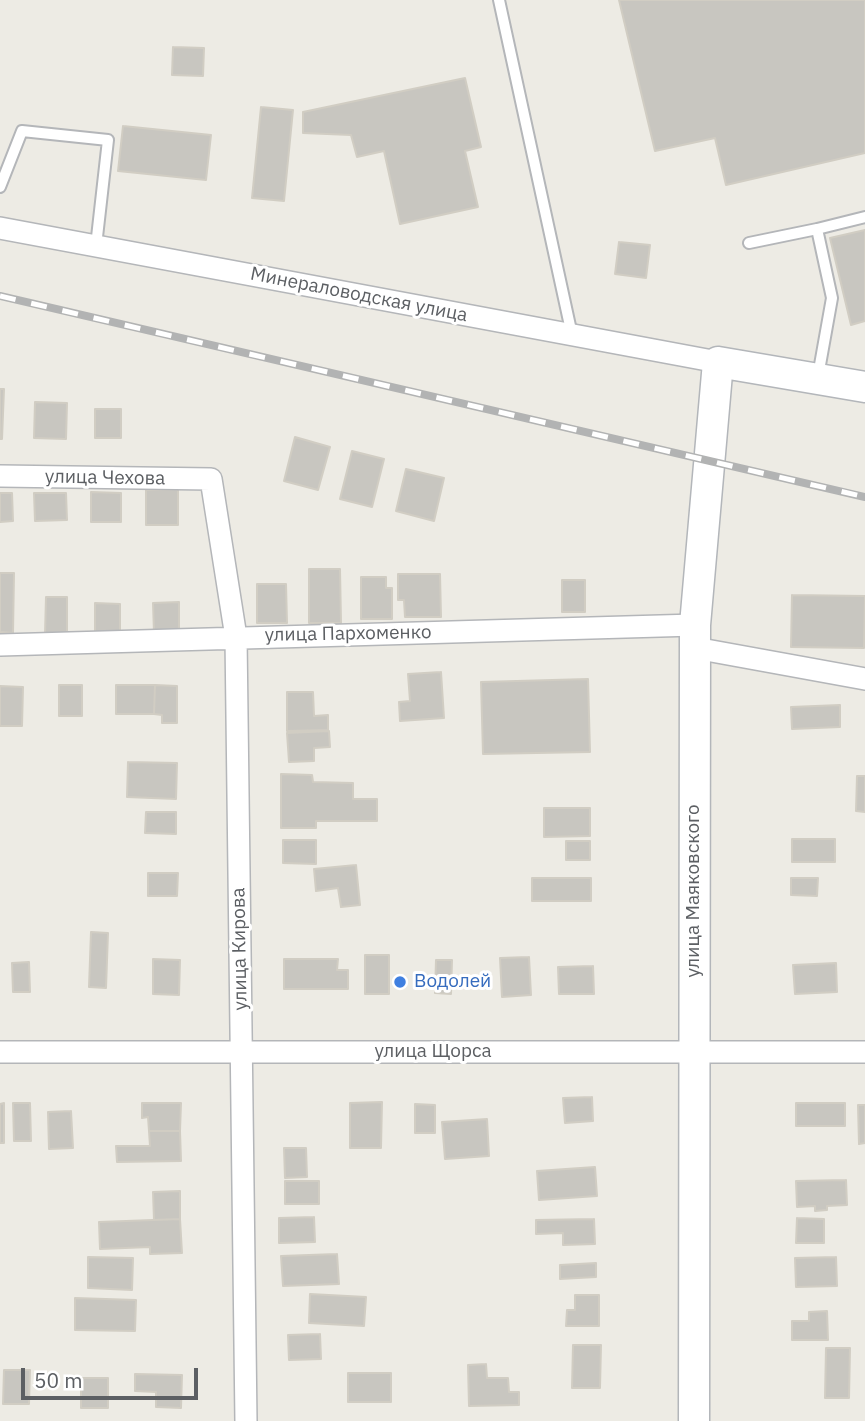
<!DOCTYPE html>
<html>
<head>
<meta charset="utf-8">
<style>
  body { margin:0 }
  #map { position:relative; width:865px; height:1421px; overflow:hidden; background:#edebe4; font-family:"IBM Plex Sans",sans-serif }
  canvas { display:block }
  .scale { position:absolute; left:21px; top:1368px; width:177px; height:32px; box-sizing:border-box; border:4px solid #5c5f63; border-top:0; padding-left:9px; font-size:21px; line-height:24px; white-space:nowrap; color:#5c5f63; -webkit-text-stroke:5px #fff; paint-order:stroke }
</style>
</head>
<body>
<div id="map">
<canvas width="865" height="1421"></canvas>
<div class="scale">50 m</div>
</div>
<script>
const c = document.querySelector('canvas').getContext('2d');
c.lineJoin = 'round';
function fill(path, color) { c.fillStyle = color; c.fill(path, 'evenodd'); }
const toPath = rows => new Path2D(rows.map(r => 'M' + r).join(''));
function strokePath(path, color, width, dash) { c.strokeStyle = color; c.lineWidth = width; c.lineCap = dash ? 'butt' : 'round'; c.setLineDash(dash || []); c.stroke(path); }
function label(font, color, halo, rows, align = 'center') {
  c.font = font + ' "IBM Plex Sans",sans-serif'; c.lineWidth = 6; c.setLineDash([]); c.textBaseline = 'middle'; c.strokeStyle = halo; c.fillStyle = color; for (const [text, x, y, turn = 0] of rows) {
    c.save(); c.translate(x, y); c.rotate((+turn || 0) * Math.PI / 180); c.textAlign = isNaN(turn) ? turn : align; if (halo) c.strokeText(text, 0, 0); c.fillText(text, 0, 0); c.restore();
  }
}
const building = toPath([
  [619,0,865,0,865,153,726,185,715,138,655,151,619,0],
  [173,47,204,48,203,76,172,75,173,47],
  [465,78,481,147,465,151,478,207,400,224,384,151,357,157,351,135,303,133,303,112,465,78],
  [261,107,293,110,284,201,252,198,261,107],
  [123,126,211,135,206,180,118,171,123,126],
  [865,230,865,321,851,325,830,238,865,230],
  [619,242,650,245,646,278,615,274,619,242],
  [0,389,4,389,2,439,0,439,0,389],
  [35,402,67,403,66,439,34,438,35,402],
  [95,409,121,409,121,438,95,438,95,409],
  [295,437,330,447,318,490,284,481,295,437],
  [352,451,384,459,372,507,340,499,352,451],
  [406,469,444,478,434,521,396,511,406,469],
  [146,490,178,490,178,525,146,525,146,490],
  [91,492,121,493,121,522,91,522,91,492],
  [0,493,12,493,13,521,0,522,0,493],
  [34,493,66,493,67,520,35,521,34,493],
  [309,569,340,569,341,623,309,623,309,569],
  [0,573,14,573,13,633,0,632,0,573],
  [398,574,440,574,441,617,405,617,404,600,398,600,398,574],
  [361,577,386,577,386,588,392,588,392,619,361,619,361,577],
  [562,580,585,580,585,612,562,612,562,580],
  [257,584,286,584,287,623,257,623,257,584],
  [792,595,865,596,864,648,791,647,792,595],
  [46,597,67,597,67,634,45,634,46,597],
  [179,602,179,632,154,633,153,603,179,602],
  [95,603,120,604,120,633,95,632,95,603],
  [441,672,444,718,400,721,399,702,410,701,408,674,441,672],
  [588,679,590,752,483,754,481,682,588,679],
  [59,685,82,685,82,716,59,716,59,685],
  [116,685,155,685,154,714,116,714,116,685],
  [155,685,177,686,177,723,162,723,162,715,154,714,155,685],
  [0,686,23,687,22,726,0,726,0,686],
  [287,692,313,692,314,716,328,715,328,730,287,731,287,692],
  [840,705,840,727,792,729,791,707,840,705],
  [329,731,330,747,314,748,314,761,289,762,287,733,329,731],
  [128,762,177,763,176,799,127,797,128,762],
  [281,774,312,775,313,782,353,783,353,799,377,799,377,821,316,821,316,828,281,828,281,774],
  [857,776,865,776,865,812,856,811,857,776],
  [544,808,590,808,590,836,544,837,544,808],
  [146,812,176,812,176,834,145,833,146,812],
  [792,839,835,839,835,862,792,862,792,839],
  [283,840,316,840,316,864,283,863,283,840],
  [566,841,590,841,590,860,566,860,566,841],
  [356,865,360,905,341,907,338,888,316,891,314,869,356,865],
  [148,873,178,873,177,896,148,896,148,873],
  [532,878,591,878,591,901,532,901,532,878],
  [791,878,818,878,817,896,791,895,791,878],
  [91,932,108,933,106,988,89,987,91,932],
  [365,955,389,955,389,994,365,994,365,955],
  [529,957,531,995,502,997,500,958,529,957],
  [153,959,180,960,179,995,153,994,153,959],
  [284,959,338,959,337,970,348,970,348,989,284,989,284,959],
  [436,960,452,960,451,994,435,993,436,960],
  [29,962,30,992,13,992,12,963,29,962],
  [836,963,837,992,795,994,793,965,836,963],
  [593,966,594,994,559,994,558,967,593,966],
  [592,1097,593,1121,565,1123,563,1098,592,1097],
  [382,1102,381,1148,350,1148,350,1103,382,1102],
  [4,1103,4,1143,0,1143,0,1104,4,1103],
  [13,1103,30,1103,31,1141,14,1141,13,1103],
  [142,1103,181,1103,180,1131,149,1131,148,1117,142,1118,142,1103],
  [796,1103,845,1103,845,1126,796,1126,796,1103],
  [415,1104,435,1105,435,1133,415,1133,415,1104],
  [858,1105,865,1105,865,1143,859,1144,858,1105],
  [71,1111,73,1148,49,1149,48,1112,71,1111],
  [487,1119,489,1156,445,1159,442,1122,487,1119],
  [149,1131,180,1131,181,1161,117,1162,116,1146,150,1146,149,1131],
  [284,1148,306,1148,307,1177,285,1178,284,1148],
  [595,1167,597,1196,539,1200,537,1171,595,1167],
  [846,1180,847,1205,827,1206,827,1210,815,1211,815,1206,797,1207,796,1181,846,1180],
  [285,1181,319,1181,319,1204,285,1204,285,1181],
  [180,1191,180,1219,154,1220,153,1192,180,1191],
  [314,1217,315,1242,279,1243,279,1218,314,1217],
  [797,1218,824,1219,824,1243,796,1243,797,1218],
  [180,1219,182,1253,150,1254,150,1247,100,1249,99,1222,180,1219],
  [594,1219,595,1244,563,1245,563,1233,536,1234,536,1220,594,1219],
  [337,1254,339,1284,283,1286,281,1256,337,1254],
  [88,1257,133,1258,132,1290,88,1288,88,1257],
  [836,1257,837,1286,796,1287,795,1258,836,1257],
  [596,1263,596,1277,560,1279,560,1265,596,1263],
  [310,1294,366,1297,364,1326,309,1323,310,1294],
  [575,1295,599,1295,599,1326,566,1326,567,1310,575,1310,575,1295],
  [75,1298,136,1300,135,1331,75,1330,75,1298],
  [827,1311,828,1340,792,1340,792,1321,809,1321,809,1312,827,1311],
  [320,1334,321,1359,289,1360,288,1335,320,1334],
  [573,1345,601,1345,600,1388,572,1388,573,1345],
  [826,1348,850,1348,849,1398,825,1398,826,1348],
  [486,1364,487,1378,508,1378,509,1392,519,1392,519,1405,469,1406,468,1365,486,1364],
  [4,1370,30,1370,29,1404,3,1404,4,1370],
  [348,1373,391,1373,391,1402,348,1402,348,1373],
  [135,1374,182,1375,181,1408,156,1407,156,1392,135,1391,135,1374],
  [81,1378,108,1378,108,1408,81,1408,81,1378]
]);
fill(building, '#c8c6c0');
strokePath(building, '#d1cdc3', 2);
const lane = toPath([
  [499,0,572,335],
  [0,187,22,131,108,140,96,246],
  [749,243,817,229],
  [818,376,832,298,817,229,865,217]
]);
const street = toPath([
  [0,228,718,362],
  [0,476,211,479,236,637,246,1421],
  [0,645,695,625],
  [695,648,865,679],
  [0,1052,865,1052]
]);
const secondary = toPath([
  [694,1421,695,625,718,362,865,387]
]);
strokePath(lane, '#b4b6b9', 14);
strokePath(street, '#b4b6b9', 24);
strokePath(secondary, '#b3b6ba', 33);
strokePath(lane, '#fff', 10);
strokePath(street, '#fff', 21);
strokePath(secondary, '#fff', 30);
const rail = toPath([
  [0,296,865,497]
]);
strokePath(rail, '#b2b3b3', 8);
strokePath(rail, '#fff', 5, [16]);
for (const [x, y, r, color] of [
  [400,982,7,"#3f7fe0"]
]) { const dot = new Path2D(); dot.arc(x, y, r, 0, 2 * Math.PI); c.fillStyle = color; c.fill(dot); strokePath(dot, '#fff', 2.5); }
label('19px', '#5c5f63', '#fff', [
  ["Минераловодская улица",359,295,11],
  ["улица Чехова",105,478,1],
  ["улица Пархоменко",348,634,-1],
  ["улица Маяковского",694,891,-90],
  ["улица Кирова",240,949,-91],
  ["улица Щорса",433,1052]
]);
label('19px', '#366cbe', '#fff', [
  ["Водолей",414,982]
], 'left');
</script>
</body>
</html>
